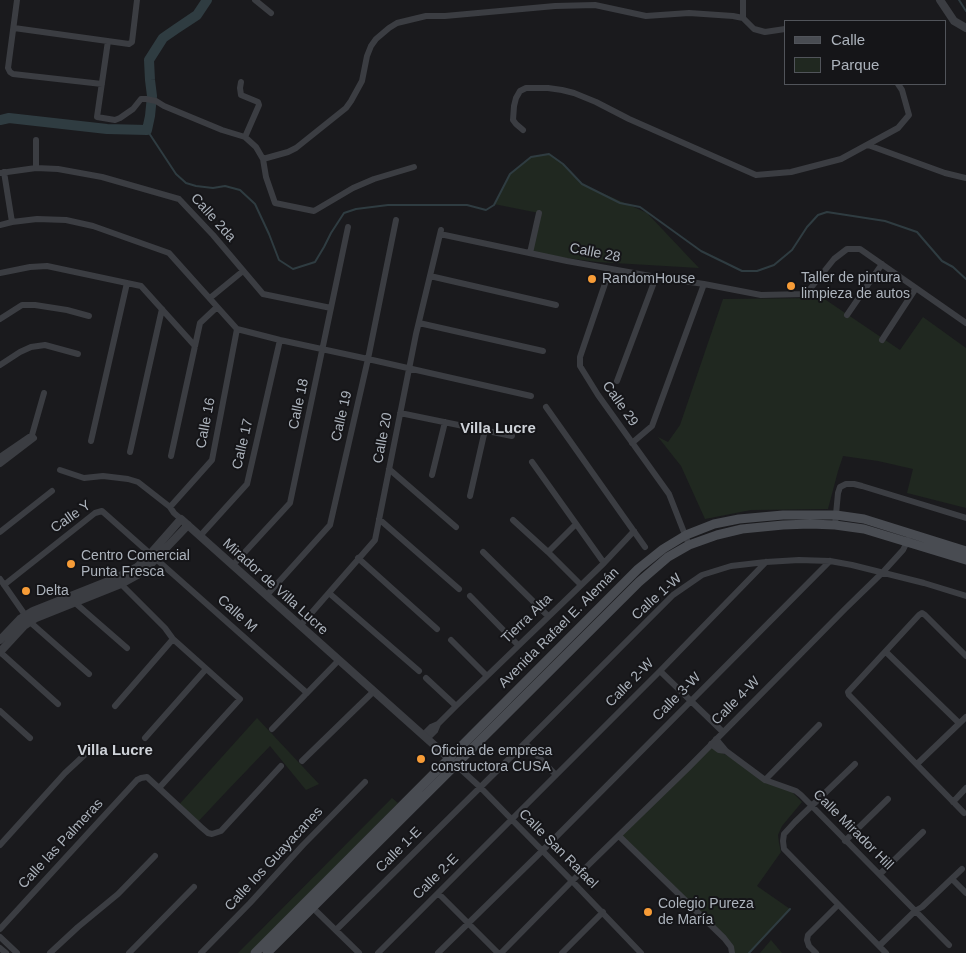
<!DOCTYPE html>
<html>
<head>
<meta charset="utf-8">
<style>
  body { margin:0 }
  #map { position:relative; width:966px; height:953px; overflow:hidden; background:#1a1a1d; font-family:Helvetica,sans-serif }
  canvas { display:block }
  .legend { position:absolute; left:784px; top:20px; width:162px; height:65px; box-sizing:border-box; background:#151518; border:1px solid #51545a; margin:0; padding:6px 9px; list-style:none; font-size:15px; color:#acb3bc }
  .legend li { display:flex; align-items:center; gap:10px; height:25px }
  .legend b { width:25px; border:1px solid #51545a }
</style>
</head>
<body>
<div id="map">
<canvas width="966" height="953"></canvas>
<ul class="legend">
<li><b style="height:6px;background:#494c52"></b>Calle</li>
<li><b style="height:14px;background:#202820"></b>Parque</li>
</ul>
</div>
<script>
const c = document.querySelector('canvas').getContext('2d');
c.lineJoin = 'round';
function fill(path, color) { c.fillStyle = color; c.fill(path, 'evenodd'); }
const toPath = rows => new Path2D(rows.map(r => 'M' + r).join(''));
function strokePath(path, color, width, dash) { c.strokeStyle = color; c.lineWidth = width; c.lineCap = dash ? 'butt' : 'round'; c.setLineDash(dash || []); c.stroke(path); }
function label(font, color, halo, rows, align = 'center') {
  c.font = font + ' Helvetica,sans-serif'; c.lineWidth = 4; c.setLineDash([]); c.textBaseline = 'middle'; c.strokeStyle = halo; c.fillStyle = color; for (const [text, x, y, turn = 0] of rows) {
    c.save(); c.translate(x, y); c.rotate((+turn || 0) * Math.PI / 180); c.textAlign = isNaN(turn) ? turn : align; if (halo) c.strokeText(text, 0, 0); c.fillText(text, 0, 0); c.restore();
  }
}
fill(toPath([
  [549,154,563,164,582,184,647,213,699,268,597,262,530,253,539,213,494,204,510,174,531,157],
  [823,298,900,350,923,317,966,348,966,508,907,493,913,469,878,461,843,456,838,471,828,509,751,510,705,519,681,466,658,437,668,442,680,425,723,299],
  [257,718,319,784,306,790,270,746,225,793,195,825,176,808],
  [709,746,730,757,765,780,789,789,802,802,782,826,778,835,779,843,781,852,757,886,790,909,749,953,732,953,731,947,619,836],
  [392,798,398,803,250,953,238,953],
  [771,940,782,953,760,953]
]), '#202820');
strokePath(toPath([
  [959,0,966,11],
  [147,130,176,174,186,183,196,186,213,188,225,186,240,190,255,204,269,234,279,260,293,269,315,262,324,247,331,233,344,213,356,209,388,205,467,205,486,210,494,205,510,174,531,157,549,154,563,164,582,184,620,203,640,207,701,251,742,271,757,271,774,265,792,250,807,227,818,215,827,212,885,221,917,232,942,261,953,267,966,279],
  [749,953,790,909]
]), '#2f3c41', 2);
strokePath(toPath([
  [0,120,9,118,107,129,147,130,150,116,152,96,150,80,149,60,163,38,176,29,197,15,207,0]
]), '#2f3c41', 10);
strokePath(toPath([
  [17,0,8,68,10,72,13,74,102,84],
  [255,0,271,13],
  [743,0,743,18],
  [14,28,129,44,132,42,137,0],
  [108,41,97,117,115,120,120,118,133,109,141,99,146,99,156,101,164,106,222,130,245,137,256,147,263,159,266,177,275,203,314,211,353,188,374,179,414,167],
  [241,82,240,88,241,95,258,102,259,105,245,137],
  [523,130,516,124,513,120,514,106,516,98,520,91,526,88,548,88,562,90,574,93,596,102,629,119,756,175,791,172,841,159,898,128,909,115,902,90,898,84],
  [36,140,36,168],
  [868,145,945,173,966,178],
  [263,159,288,152,296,148,346,108,351,101,362,81,367,56,371,46,376,39,389,28,397,23,426,16,445,16,555,6,595,5,646,16,689,13,733,16,743,18,754,29,765,32,785,29],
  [4,172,12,222],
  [0,173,36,168,58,169,102,177,179,199,213,235,263,294,331,308],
  [0,225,12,222,37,219,66,220,93,226,169,253,237,329,280,340,368,359,531,396],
  [440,234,567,261,656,277,704,284,761,295,806,294,834,259,847,249,860,249,966,323],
  [530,253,539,213],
  [610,269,580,357,580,366,598,395,669,494,689,545],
  [0,273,30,267,47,266,141,286,195,346],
  [430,276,556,305],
  [210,298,243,271],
  [847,315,882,264],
  [0,319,22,305,35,305,67,310,89,316],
  [419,323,543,351],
  [882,340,916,288],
  [0,365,20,352,31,347,45,345,78,354],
  [617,381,656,277],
  [546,407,645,547],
  [400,413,512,436],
  [91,441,127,283],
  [632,443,652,426,704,284],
  [130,452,162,309],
  [171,456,200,323,217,307],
  [0,457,32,435,44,393],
  [532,462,604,563],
  [0,464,34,438],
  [389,469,456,527],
  [60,470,84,478,103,476,128,479,138,482,170,507,174,513,181,519],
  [432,475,445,422],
  [470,496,485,430],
  [170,507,212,460,237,329],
  [379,519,459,589],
  [513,520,548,552,581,585],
  [835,525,838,493,840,487,846,484,854,484,862,486,966,518],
  [0,532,52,491],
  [200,536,247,484,280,340],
  [483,552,548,616],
  [548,552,576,524],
  [358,558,437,629],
  [233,565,290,503,348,227],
  [0,579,30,622,89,674],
  [119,582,165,628,173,639,240,699,159,788],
  [4,585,95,513,102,511,307,693],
  [329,593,419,671],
  [267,595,330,525,368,359,396,220],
  [470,596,518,645],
  [73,601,127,648],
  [300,626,375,540,416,334,441,230],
  [451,640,487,676],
  [0,652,58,704],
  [886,652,959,723],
  [660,671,723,732],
  [426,678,456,706],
  [115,706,173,639],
  [0,711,30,738],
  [272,729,339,660],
  [423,735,431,727,438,724],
  [145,738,206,669],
  [427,739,435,731,438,724,456,706,604,563,634,531],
  [716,739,726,751,765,780,796,791,801,795,949,945],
  [525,743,556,775],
  [711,744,719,750,726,751],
  [302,761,374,691],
  [455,764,480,787,572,881,641,953],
  [855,764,795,822,784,834,783,841,784,849,886,953],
  [917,764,966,717],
  [765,780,819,725],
  [953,802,966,788],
  [964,813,849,695,848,692,919,615,922,613,925,615,966,656],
  [619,836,724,938,731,947,732,953],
  [845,841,888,799],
  [0,845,65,773,92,748],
  [880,874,923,832],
  [952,879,966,893],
  [438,893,498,953],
  [312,907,359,953],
  [0,929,137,780,141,778,147,777,201,827,208,833,212,834,221,831,281,766],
  [336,930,525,743,673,595,702,575,731,566,766,562,799,560,830,561,852,565,924,583,966,596],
  [0,937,17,953],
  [879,946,915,911,922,907,962,869],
  [0,948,6,953],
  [50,953,78,927,118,894,155,856],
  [129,953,194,887],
  [201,953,250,903,303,845,365,782],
  [378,953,660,671,766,562],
  [438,953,542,851,830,561],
  [501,953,572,881,689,767,845,609,883,572,903,550,908,540],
  [562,953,603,912],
  [816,953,809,946,807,940,808,935,838,905]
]), '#3b3d42', 6);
strokePath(toPath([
  [940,0,954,21,966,28],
  [0,640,20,619,33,611,116,578,137,567,144,561,181,519,452,761],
  [0,652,24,626,36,618,121,584,141,573,149,566,188,525]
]), '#3b3d42', 8);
strokePath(toPath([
  [255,953,638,569,663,549,686,535,714,524,739,519,783,515,836,515,864,519,966,551],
  [267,953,639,582,668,557,689,545,717,535,742,529,783,525,810,524,835,525,864,529,966,560]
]), '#494c52', 9);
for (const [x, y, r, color] of [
  [592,279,5,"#f79c37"],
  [791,286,5,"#f79c37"],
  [71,564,5,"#f79c37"],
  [26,591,5,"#f79c37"],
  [421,759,5,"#f79c37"],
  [648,912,5,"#f79c37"]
]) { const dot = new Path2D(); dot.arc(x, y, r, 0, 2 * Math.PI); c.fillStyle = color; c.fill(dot); strokePath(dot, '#151518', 2); }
label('14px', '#acb3bc', '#151518', [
  ["Calle 2da",213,218,48],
  ["Calle 28",595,253,11],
  ["Calle 18",299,404,-78],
  ["Calle 29",620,404,55],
  ["Calle 19",342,416,-77],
  ["Calle 16",206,423,-79],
  ["Calle 20",383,438,-79],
  ["Calle 17",243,444,-77],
  ["Calle Y",71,517,-35],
  ["Mirador de Villa Lucre",275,587,42],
  ["Calle 1-W",657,597,-42],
  ["Calle M",237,614,42],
  ["Tierra Alta",527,619,-44],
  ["Avenida Rafael E. Alemán",559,628,-45],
  ["Calle 2-W",630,683,-45],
  ["Calle 3-W",677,697,-45],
  ["Calle 4-W",736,701,-45],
  ["Calle Mirador Hill",853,830,45],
  ["Calle las Palmeras",61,844,-47],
  ["Calle San Rafael",558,849,45],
  ["Calle 1-E",399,850,-45],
  ["Calle los Guayacanes",274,859,-47],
  ["Calle 2-E",436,877,-45]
]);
label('14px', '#acb3bc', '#151518', [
  ["Taller de pintura",801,278],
  ["limpieza de autos",801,294],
  ["RandomHouse",602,279],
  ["Centro Comercial",81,556],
  ["Punta Fresca",81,572],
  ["Delta",36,591],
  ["Oficina de empresa",431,751],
  ["constructora CUSA",431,767],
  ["Colegio Pureza",658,904],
  ["de María",658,920]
], 'left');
label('bold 15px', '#ced2d8', '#151518', [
  ["Villa Lucre",498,429],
  ["Villa Lucre",115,751]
]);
</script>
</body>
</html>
